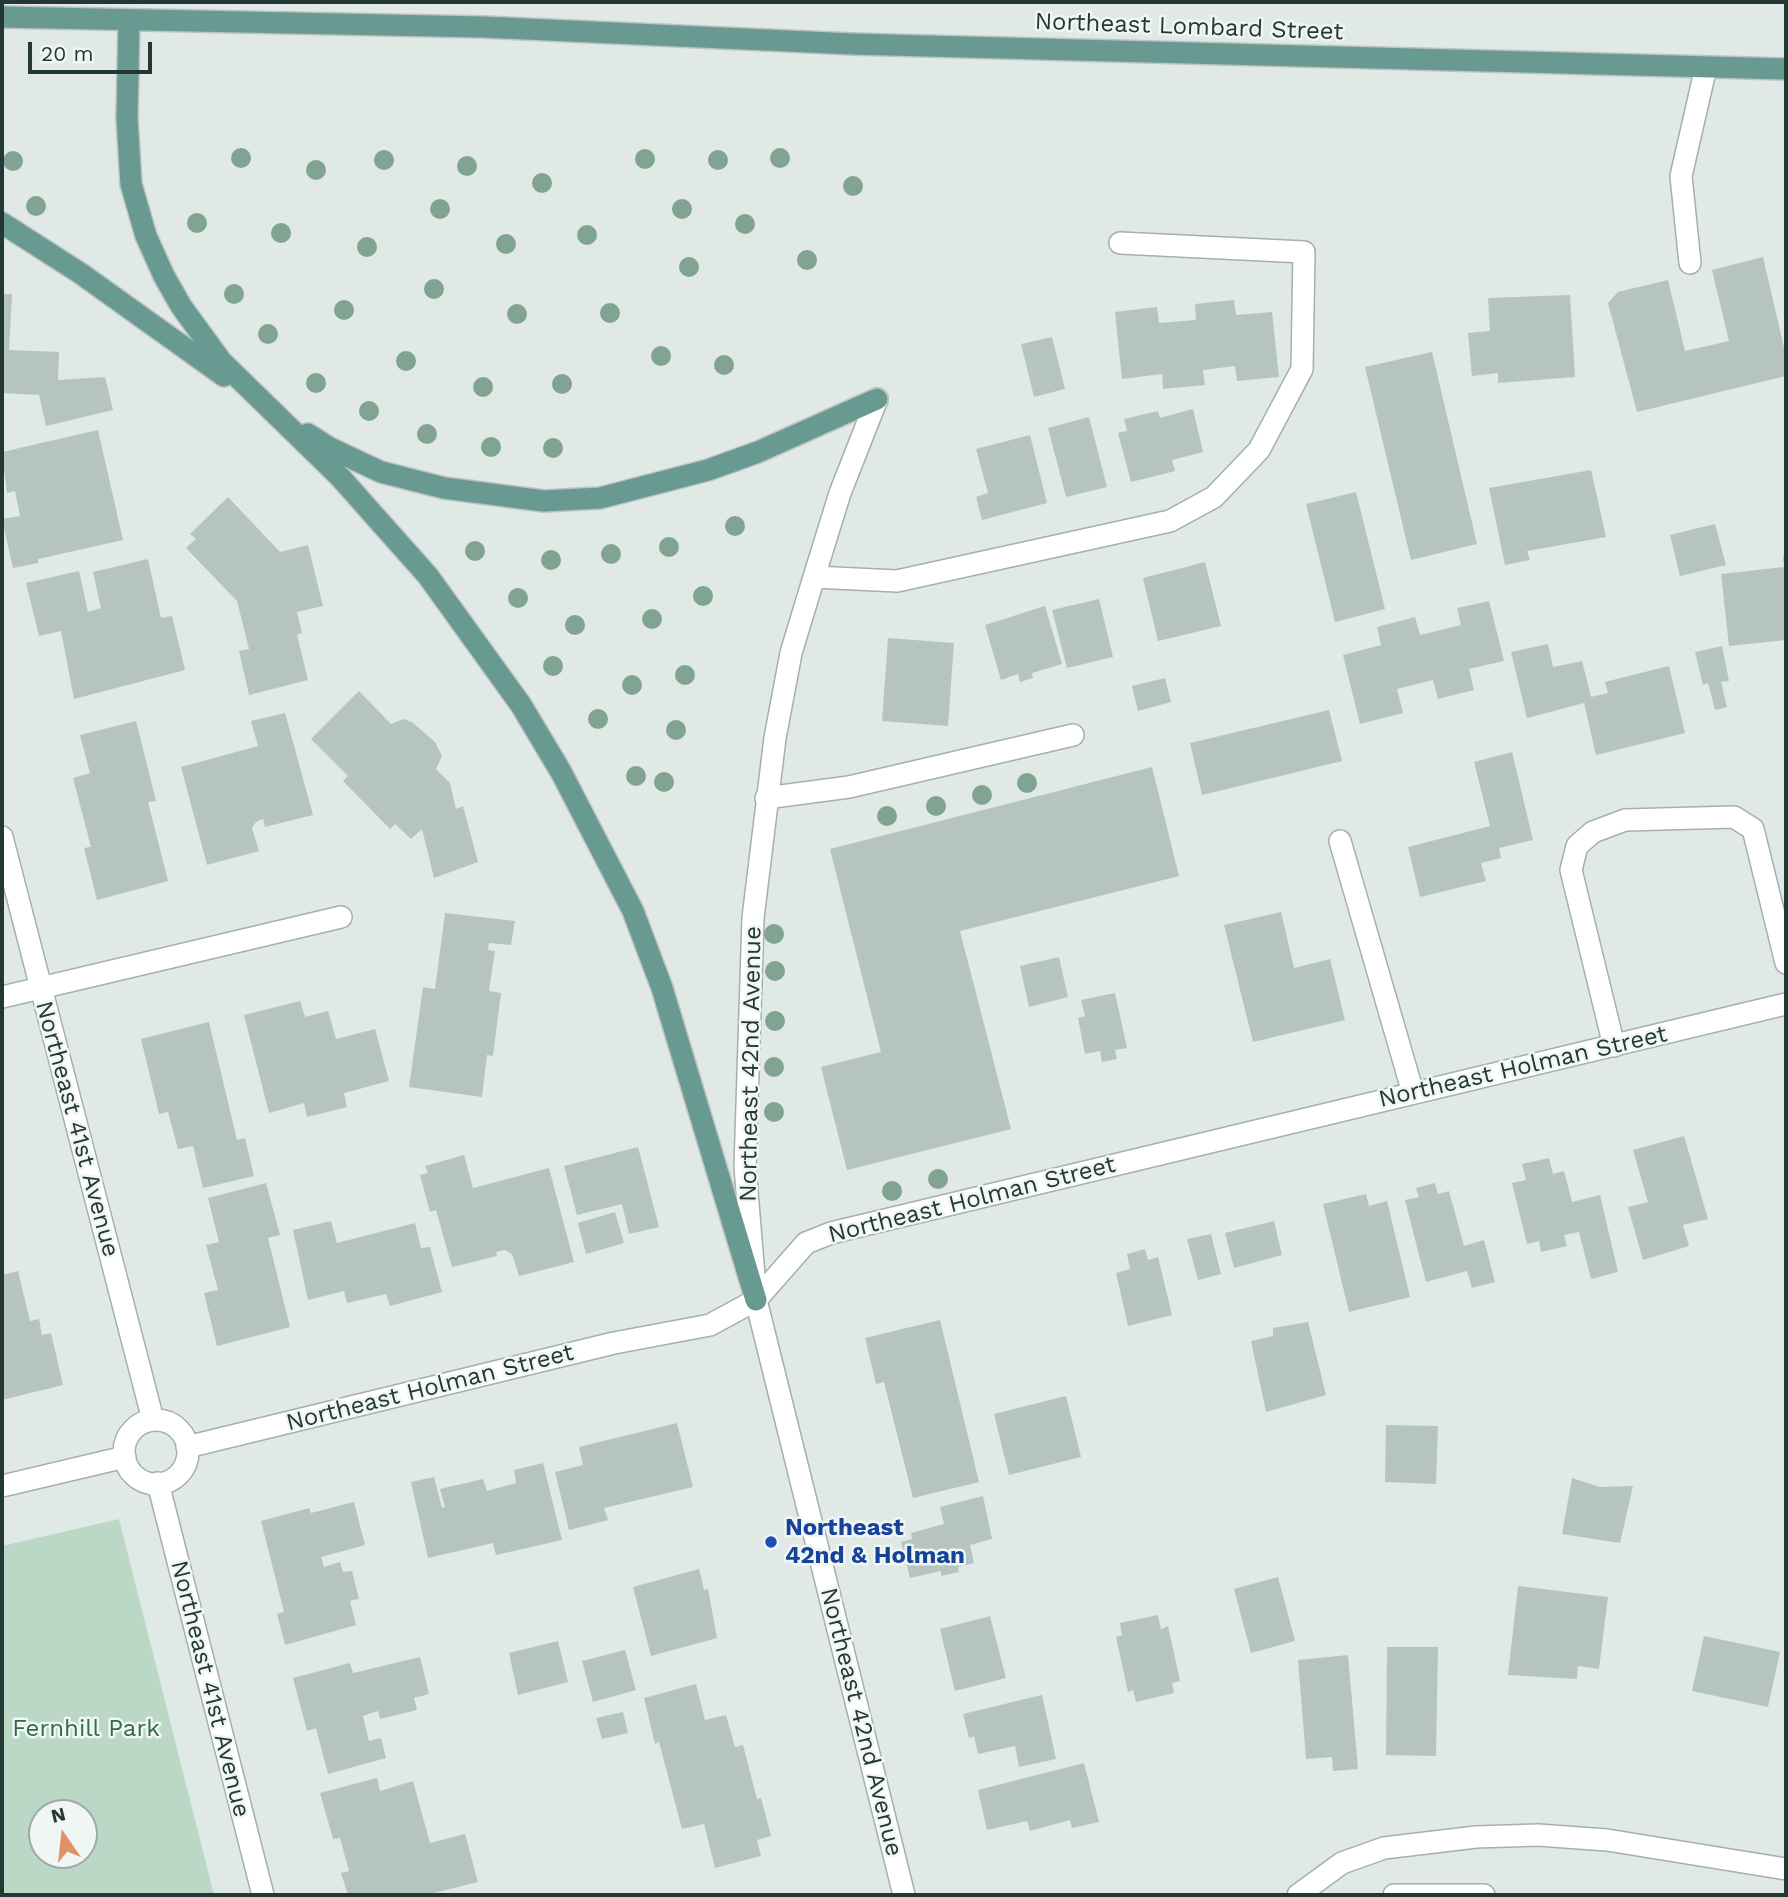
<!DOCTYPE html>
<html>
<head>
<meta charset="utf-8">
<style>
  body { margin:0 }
  #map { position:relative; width:1788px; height:1897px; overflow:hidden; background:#e0e9e6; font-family:"Work Sans",sans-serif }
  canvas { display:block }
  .frame { position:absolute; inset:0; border:4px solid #233834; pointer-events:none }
  .north { position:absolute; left:28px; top:1799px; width:70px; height:70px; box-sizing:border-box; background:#f0f6f4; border:2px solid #9eaaa7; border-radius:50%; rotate:346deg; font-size:19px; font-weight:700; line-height:28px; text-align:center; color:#233834 }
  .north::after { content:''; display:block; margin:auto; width:24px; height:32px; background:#e29165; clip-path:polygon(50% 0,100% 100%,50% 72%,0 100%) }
  .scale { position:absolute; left:28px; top:42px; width:124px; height:32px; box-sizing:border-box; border:4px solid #233834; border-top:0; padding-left:9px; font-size:21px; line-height:24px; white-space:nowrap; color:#233834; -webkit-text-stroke:5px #f0f6f4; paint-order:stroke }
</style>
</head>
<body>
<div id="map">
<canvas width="1788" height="1897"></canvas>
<div class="frame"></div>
<div class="north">N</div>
<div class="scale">20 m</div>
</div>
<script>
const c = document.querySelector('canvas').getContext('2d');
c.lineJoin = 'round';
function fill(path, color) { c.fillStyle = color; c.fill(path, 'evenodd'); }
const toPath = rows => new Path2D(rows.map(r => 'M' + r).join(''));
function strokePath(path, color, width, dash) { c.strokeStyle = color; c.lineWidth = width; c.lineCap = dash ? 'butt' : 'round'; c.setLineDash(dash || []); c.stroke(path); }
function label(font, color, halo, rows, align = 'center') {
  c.font = font + ' "Work Sans",sans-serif'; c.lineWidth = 5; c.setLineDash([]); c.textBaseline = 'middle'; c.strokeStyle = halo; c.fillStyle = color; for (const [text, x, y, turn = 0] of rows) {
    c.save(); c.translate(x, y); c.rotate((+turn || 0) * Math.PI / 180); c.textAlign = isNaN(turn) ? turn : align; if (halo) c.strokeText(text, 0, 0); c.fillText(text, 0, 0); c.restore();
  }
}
fill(toPath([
  [119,1519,214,1895,2,1895,2,1546],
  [42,1813,84,1813,84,1855,42,1855]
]), '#bbd8c6');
fill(toPath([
  [1763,257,1786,356,1786,376,1637,412,1608,303,1618,292,1668,280,1685,351,1729,341,1712,270],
  [2,294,12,294,9,350,59,352,58,380,105,377,113,410,46,426,39,395,2,393],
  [1570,295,1575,377,1498,383,1498,373,1472,376,1468,333,1490,331,1488,298],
  [1234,300,1236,315,1272,312,1279,377,1237,381,1235,366,1203,370,1205,385,1163,389,1162,374,1122,379,1115,312,1157,307,1159,323,1196,320,1195,304],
  [1052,337,1065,389,1034,397,1021,344],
  [1432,352,1477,544,1411,560,1365,367],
  [1193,409,1203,452,1172,460,1175,471,1131,482,1118,433,1127,431,1124,419,1158,411,1160,418],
  [1089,417,1107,487,1066,497,1048,428],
  [98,430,123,540,38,559,38,563,13,568,2,519,20,516,15,491,7,493,2,452],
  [1030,435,1047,503,982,520,976,497,988,493,976,449],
  [1591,470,1606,537,1527,551,1530,560,1505,565,1489,488],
  [1356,492,1385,609,1335,622,1306,504],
  [228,497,280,552,308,545,323,606,297,612,302,633,297,635,308,680,249,695,239,651,249,649,237,601,186,548,196,539,190,534],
  [1715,524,1726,565,1680,576,1670,535],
  [1786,555,1786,640,1729,646,1721,574,1784,567,1783,556],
  [148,559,161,618,172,616,185,670,74,699,61,631,39,636,26,583,79,571,88,612,101,608,93,572],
  [1205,562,1221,626,1158,641,1143,578],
  [1099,599,1113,657,1067,668,1052,610],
  [1489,601,1504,661,1469,669,1474,690,1438,699,1433,680,1397,689,1403,713,1360,724,1343,655,1381,645,1377,627,1415,617,1420,635,1461,625,1457,608],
  [1045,606,1062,664,1032,673,1033,678,1020,682,1018,674,1001,680,985,625],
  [888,638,954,643,948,726,882,721],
  [1548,644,1553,667,1582,661,1591,697,1608,693,1605,682,1669,666,1685,733,1596,755,1584,703,1527,718,1511,652],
  [1722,646,1729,681,1721,682,1727,707,1715,710,1708,683,1703,685,1695,652],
  [1165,678,1171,702,1138,711,1132,686],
  [359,691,391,724,403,719,412,722,435,742,442,756,436,769,450,783,456,809,463,806,478,862,434,878,422,829,411,839,395,824,390,829,343,781,348,776,311,739],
  [1329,710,1342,761,1202,795,1190,743],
  [285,713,313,815,265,827,263,819,256,822,252,828,259,851,207,865,181,767,258,746,251,721],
  [136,721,156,801,148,802,168,881,97,900,84,848,91,847,73,778,90,773,80,735],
  [1512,752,1533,840,1499,848,1501,858,1481,863,1486,881,1420,897,1408,847,1490,826,1474,762],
  [1152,767,1179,876,960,931,1011,1129,847,1170,821,1067,881,1052,830,849],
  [1281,912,1294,968,1330,959,1345,1020,1253,1042,1224,925],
  [445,913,515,921,511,945,489,943,488,950,495,951,489,991,501,993,493,1056,487,1055,482,1097,409,1087,423,987,435,989],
  [1059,957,1068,997,1029,1007,1020,966],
  [1115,993,1127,1048,1115,1050,1117,1059,1102,1062,1100,1051,1085,1054,1078,1018,1085,1016,1081,1000],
  [300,1001,305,1017,328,1011,336,1039,375,1029,389,1081,344,1093,347,1107,307,1117,304,1103,269,1113,244,1015],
  [209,1022,237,1140,245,1138,254,1176,203,1188,193,1146,178,1149,168,1112,159,1114,141,1039],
  [1684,1136,1708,1219,1683,1225,1689,1246,1643,1260,1628,1207,1648,1202,1633,1150],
  [638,1147,659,1227,629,1234,622,1204,577,1215,564,1166],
  [464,1155,473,1188,549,1168,574,1262,519,1276,512,1254,505,1250,496,1252,497,1256,452,1267,436,1210,430,1212,420,1175,428,1173,425,1166],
  [1549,1158,1553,1174,1564,1171,1572,1202,1600,1195,1618,1272,1591,1279,1579,1232,1564,1235,1567,1246,1541,1252,1539,1241,1527,1244,1512,1183,1526,1180,1522,1164],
  [266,1183,280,1235,268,1238,290,1327,217,1346,204,1293,218,1290,206,1245,219,1242,208,1198],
  [1435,1183,1438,1194,1449,1191,1464,1246,1484,1240,1495,1282,1472,1288,1467,1271,1426,1282,1405,1200,1419,1197,1416,1188],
  [1366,1194,1369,1206,1387,1201,1410,1297,1349,1312,1323,1204],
  [615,1212,624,1243,586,1254,578,1223],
  [331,1221,337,1243,415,1223,421,1248,430,1247,442,1292,390,1306,386,1294,347,1303,344,1291,308,1300,293,1230],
  [1274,1221,1282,1255,1234,1268,1225,1233],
  [1211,1234,1221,1274,1198,1280,1187,1239],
  [1145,1249,1148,1260,1158,1257,1172,1315,1128,1326,1116,1273,1130,1269,1127,1254],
  [18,1271,30,1321,39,1319,42,1335,51,1333,63,1385,2,1400,2,1275],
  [940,1320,979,1482,913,1498,884,1382,876,1384,865,1338],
  [1308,1322,1326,1395,1266,1412,1251,1341,1273,1336,1273,1328],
  [1066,1396,1081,1457,1009,1475,994,1414],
  [677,1423,693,1487,604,1508,608,1520,569,1530,555,1472,583,1465,579,1447],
  [1386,1425,1438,1426,1436,1484,1385,1482],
  [543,1463,562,1540,496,1555,493,1543,428,1558,411,1482,434,1477,442,1508,445,1507,440,1489,483,1479,487,1491,516,1483,514,1470],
  [1572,1478,1600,1487,1633,1486,1620,1543,1562,1534],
  [983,1496,992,1539,970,1545,974,1563,958,1567,959,1572,941,1576,941,1571,910,1578,901,1542,912,1539,911,1533,944,1524,940,1507],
  [354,1502,365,1545,321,1557,324,1567,340,1562,343,1572,352,1571,359,1599,350,1601,356,1625,285,1645,277,1614,284,1612,261,1521,309,1508,311,1513],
  [699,1569,704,1590,708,1589,717,1638,651,1656,633,1587],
  [1278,1577,1295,1641,1251,1653,1234,1589],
  [1518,1586,1608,1597,1599,1669,1578,1666,1577,1679,1508,1675],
  [1158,1615,1161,1629,1168,1626,1180,1681,1172,1683,1174,1693,1136,1702,1133,1690,1128,1692,1116,1637,1122,1635,1120,1623],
  [990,1616,1006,1678,955,1691,940,1629],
  [1704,1636,1780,1652,1768,1707,1692,1691],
  [558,1641,568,1682,518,1695,509,1653],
  [1387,1647,1438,1647,1436,1756,1386,1755],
  [625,1650,636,1690,593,1702,582,1661],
  [1348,1655,1358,1769,1333,1771,1332,1757,1306,1759,1298,1660],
  [420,1657,429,1694,414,1698,417,1710,380,1719,378,1711,363,1716,369,1741,381,1738,386,1758,328,1774,316,1728,307,1731,293,1678,350,1663,353,1673],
  [696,1684,705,1720,726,1715,735,1747,743,1745,757,1799,761,1798,771,1836,757,1840,761,1856,715,1868,704,1824,682,1829,659,1742,655,1744,644,1698],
  [1042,1695,1056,1759,1019,1767,1015,1746,978,1754,974,1736,969,1738,963,1714],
  [623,1712,628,1733,602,1739,596,1718],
  [1084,1763,1099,1822,1072,1828,1070,1820,1030,1831,1027,1821,987,1830,978,1790],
  [377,1778,380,1791,413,1781,430,1843,465,1834,478,1882,426,1895,348,1895,341,1873,349,1871,340,1838,333,1839,320,1793]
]), '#b6c4bf');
const minor = toPath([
  [1690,263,1681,176,1706,67],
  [877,399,840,493,814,577,791,653,775,738,753,918,745,1167,756,1300,904,1895],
  [814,577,897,581,1170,521,1214,497,1259,450,1302,369,1304,252,1120,243],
  [766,798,849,787,1073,735],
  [2,837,153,1420],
  [1340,841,1413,1093],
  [2,997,341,917],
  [1614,1046,1571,870,1577,846,1593,832,1625,820,1734,817,1753,829,1786,963],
  '124 1452a32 32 0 1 1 64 0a32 32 0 1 1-64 0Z',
  [187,1447,614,1343,710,1325,756,1300,806,1243,831,1233,1786,1004],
  [158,1483,263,1895],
  [2,1486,125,1457],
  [1298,1895,1342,1863,1384,1848,1476,1837,1538,1835,1607,1840,1786,1869],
  [1394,1895,1484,1895]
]);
const major = toPath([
  [2,17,483,27,853,44,1786,69],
  [129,21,127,118,131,184,146,236,164,276,181,306,221,361,340,477,428,576,521,705,561,772,633,911,662,988,756,1300],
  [2,223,80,273,224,376],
  [308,434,330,448,381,472,444,488,544,501,600,498,708,470,758,452,877,399]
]);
strokePath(minor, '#a4b0ad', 24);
strokePath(major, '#bdc3c2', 24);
strokePath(minor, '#fff', 21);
strokePath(major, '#699a92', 21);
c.fillStyle = '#80a392';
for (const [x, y] of [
  [241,158],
  [780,158],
  [645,159],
  [384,160],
  [718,160],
  [13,161],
  [467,166],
  [316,170],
  [542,183],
  [853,186],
  [36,206],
  [440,209],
  [682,209],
  [197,223],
  [745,224],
  [281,233],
  [587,235],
  [506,244],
  [367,247],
  [807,260],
  [689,267],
  [434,289],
  [234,294],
  [344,310],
  [610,313],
  [517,314],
  [268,334],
  [661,356],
  [406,361],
  [724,365],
  [316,383],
  [562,384],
  [483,387],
  [369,411],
  [427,434],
  [491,447],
  [553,448],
  [735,526],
  [669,547],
  [475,551],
  [611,554],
  [551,560],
  [703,596],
  [518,598],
  [652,619],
  [575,625],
  [553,666],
  [685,675],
  [632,685],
  [598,719],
  [676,730],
  [636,776],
  [664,782],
  [1027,783],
  [982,795],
  [936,806],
  [887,816],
  [774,934],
  [775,971],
  [775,1021],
  [774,1067],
  [774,1112],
  [938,1179],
  [892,1191]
]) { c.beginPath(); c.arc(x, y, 10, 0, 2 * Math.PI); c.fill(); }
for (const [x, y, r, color] of [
  [771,1542,7,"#1a4fb4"]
]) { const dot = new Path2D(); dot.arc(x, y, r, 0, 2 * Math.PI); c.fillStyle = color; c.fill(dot); strokePath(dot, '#f0f6f4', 2.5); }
label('24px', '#233834', '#f0f6f4', [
  ["Northeast Lombard Street",1189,27,2],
  ["Northeast 42nd Avenue",751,1064,-89],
  ["Northeast Holman Street",1523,1067,-13],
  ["Northeast 41st Avenue",77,1129,75],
  ["Northeast Holman Street",972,1200,-14],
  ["Northeast Holman Street",430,1388,-14],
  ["Northeast 41st Avenue",210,1689,76],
  ["Northeast 42nd Avenue",861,1722,76]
]);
label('bold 24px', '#164399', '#f0f6f4', [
  ["Northeast",785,1528],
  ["42nd & Holman",785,1556]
], 'left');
label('24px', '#326a4d', '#f0f6f4', [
  ["Fernhill Park",86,1729]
]);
</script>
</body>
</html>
